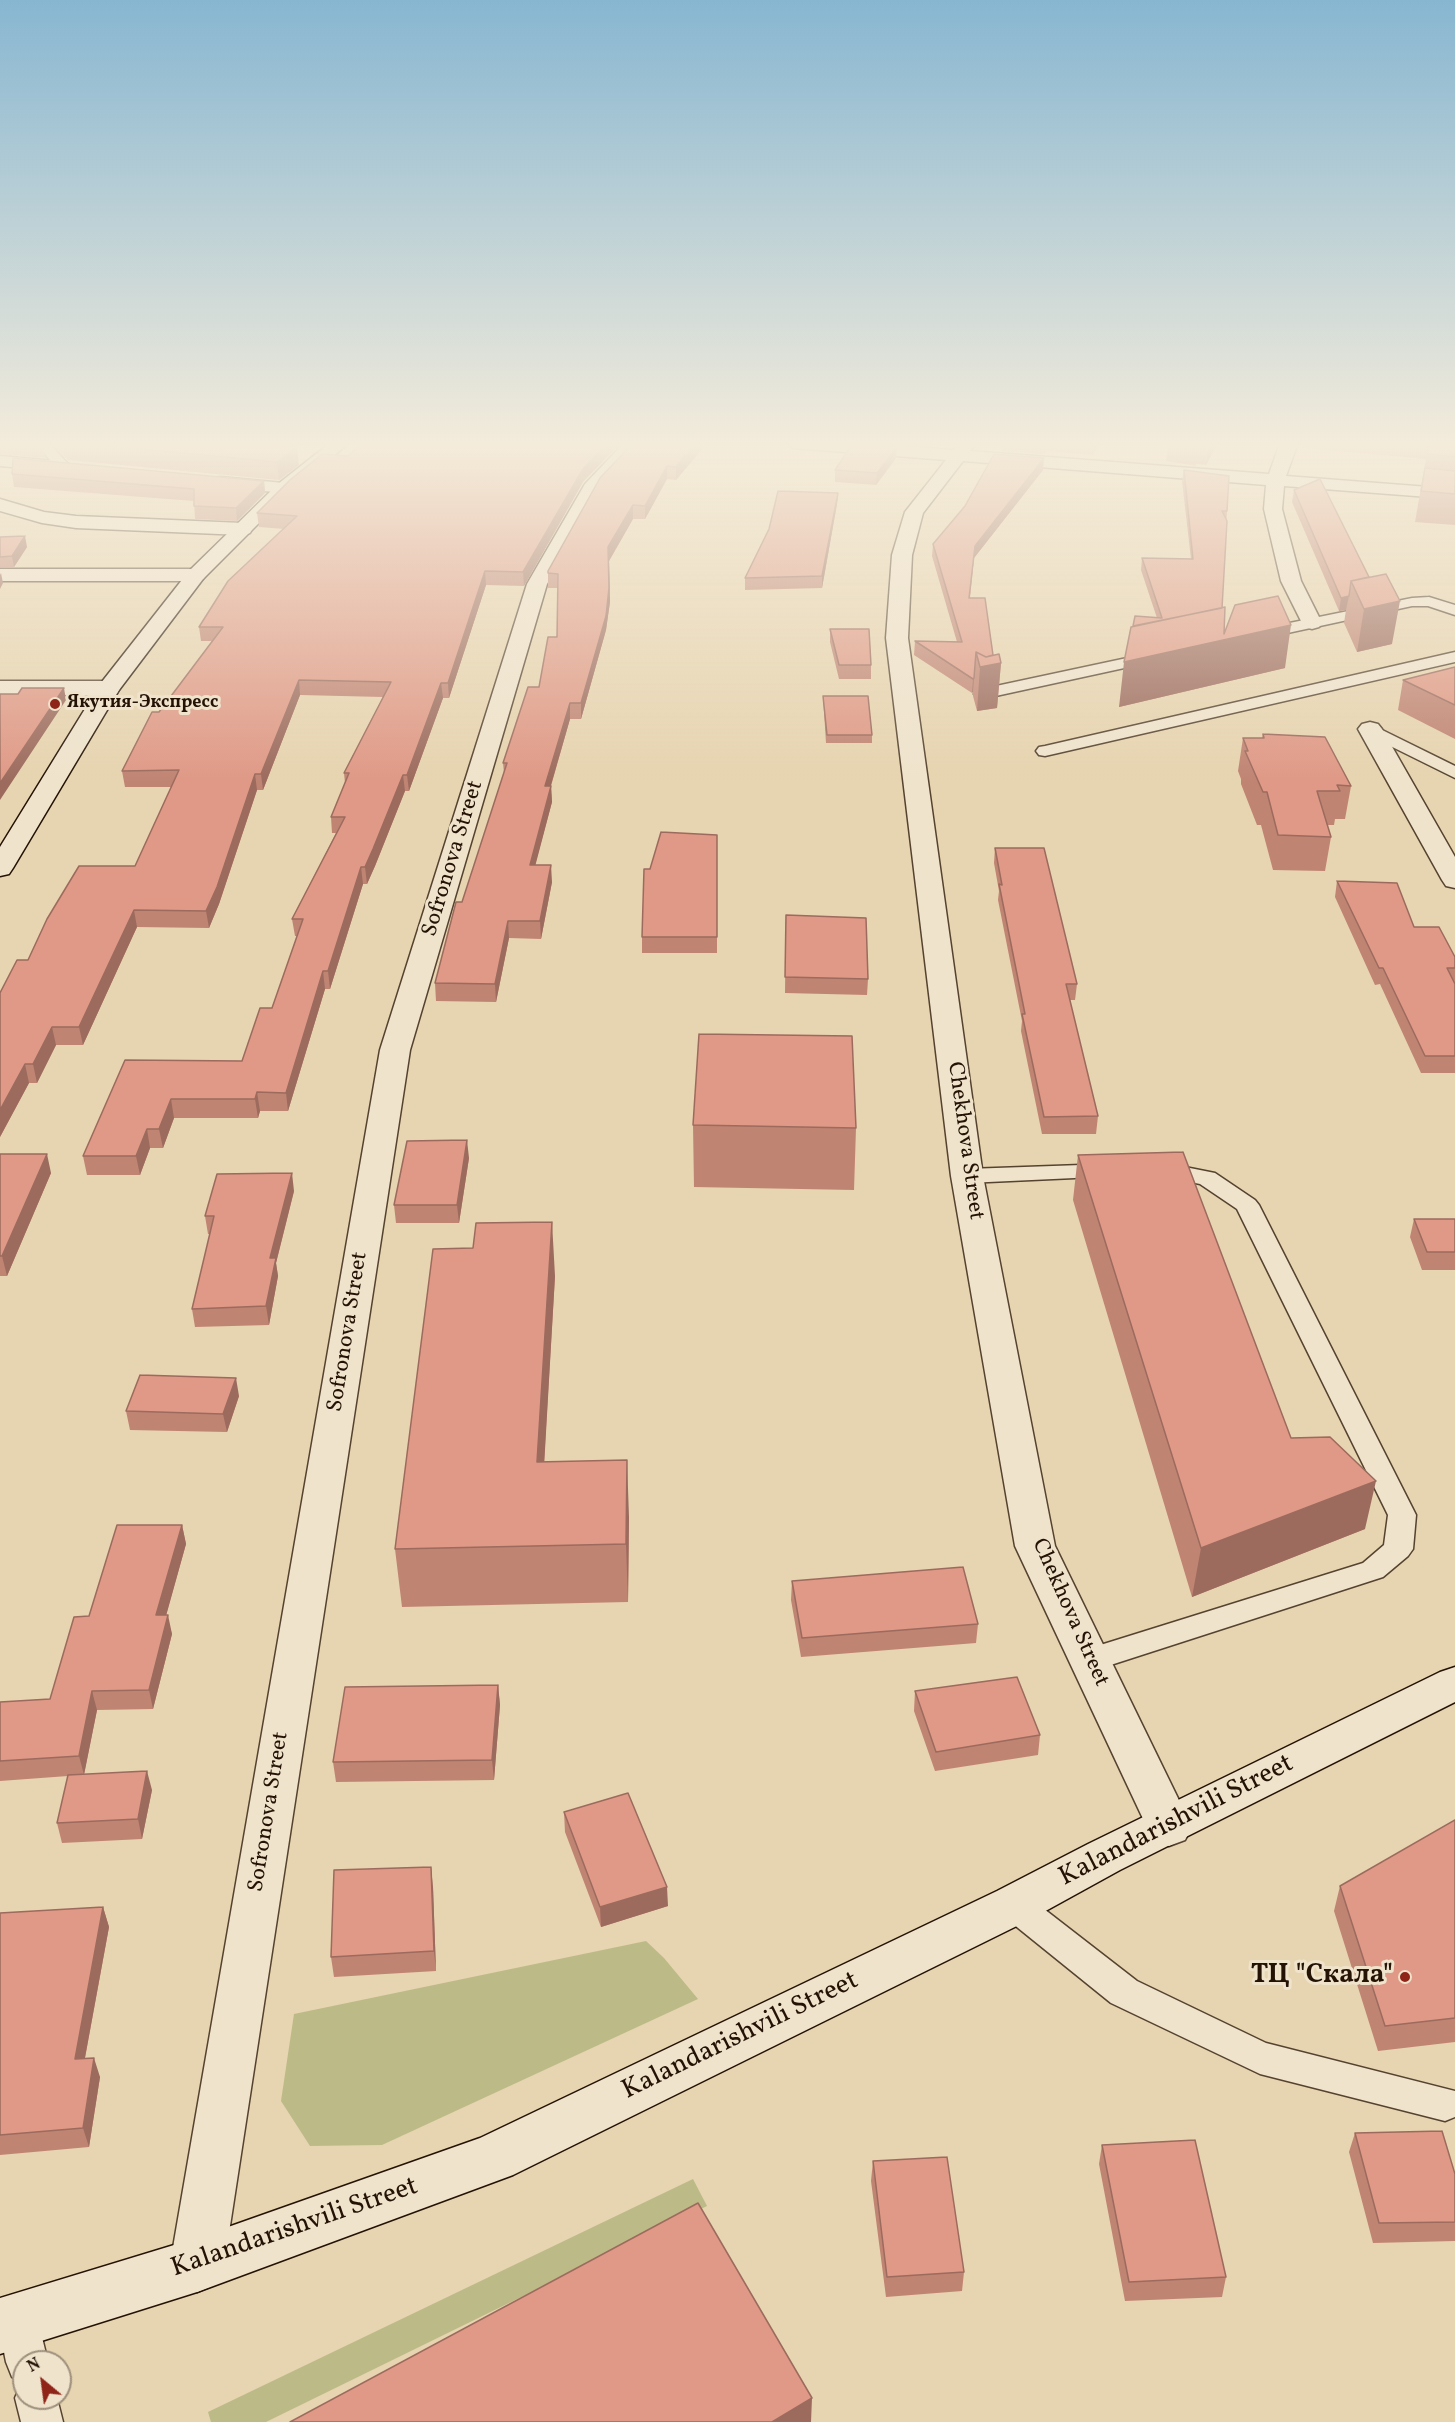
<!DOCTYPE html>
<html>
<head>
<meta charset="utf-8">
<style>
  body { margin:0 }
  #map { position:relative; width:1455px; height:2422px; overflow:hidden; background:#e7d4b0; font-family:Vollkorn,serif }
  canvas { display:block }
  .north { position:absolute; left:12px; top:2350px; width:60px; height:60px; box-sizing:border-box; background:#efe3cc; border:2px solid #9e907c; border-radius:50%; rotate:331deg; font-size:16px; font-weight:700; line-height:24px; text-align:center; color:#241305 }
  .north::after { content:''; display:block; margin:auto; width:21px; height:27px; background:#8f2418; clip-path:polygon(50% 0,100% 100%,50% 72%,0 100%) }
</style>
</head>
<body>
<div id="map">
<canvas width="1455" height="2422"></canvas>
<div class="north">N</div>
</div>
<script>
const c = document.querySelector('canvas').getContext('2d');
c.lineJoin = 'round';
function fill(path, color) { c.fillStyle = color; c.fill(path, 'evenodd'); }
const toPath = rows => new Path2D(rows.map(r => 'M' + r).join(''));
function strokePath(path, color, width, dash) { c.strokeStyle = color; c.lineWidth = width; c.lineCap = dash ? 'butt' : 'round'; c.setLineDash(dash || []); c.stroke(path); }
function label(font, color, halo, rows, align = 'center') {
  c.font = font + ' Vollkorn,serif'; c.lineWidth = 6; c.setLineDash([]); c.textBaseline = 'middle'; c.strokeStyle = halo; c.fillStyle = color; for (const [text, x, y, turn = 0] of rows) {
    c.save(); c.translate(x, y); c.rotate((+turn || 0) * Math.PI / 180); c.textAlign = isNaN(turn) ? turn : align; if (halo) c.strokeText(text, 0, 0); c.fillText(text, 0, 0); c.restore();
  }
}
fill(toPath([
  [646,1941,664,1958,698,1999,382,2145,310,2146,281,2101,294,2014],
  [693,2179,707,2206,266,2422,211,2422,208,2412]
]), '#bcbb87');
const lane = toPath([
  [36,443,49,443,68,464,69,467,68,470,58,470,36,443],
  [1429,597,1455,605,1455,615,1428,606,1412,606,1260,639,1252,634,1260,629,1412,598,1429,597],
  [1155,652,1163,657,1161,660,982,699,974,694,982,689,1155,652],
  [1455,652,1455,662,1045,756,1039,755,1036,751,1039,747,1045,746,1455,652],
  [1370,724,1455,766,1455,778,1364,733,1362,729,1364,725,1370,724],
  [1160,1162,1215,1173,1255,1200,1259,1205,1416,1515,1413,1549,1408,1556,1383,1577,1089,1672,1078,1668,1074,1660,1078,1652,1363,1563,1384,1545,1388,1515,1237,1209,1200,1184,1152,1174,1148,1169,1152,1164,1160,1162],
  [1110,1164,1118,1166,1122,1171,1118,1176,967,1183,959,1181,955,1176,959,1171,967,1169,1110,1164],
  [1014,1891,1026,1895,1137,1981,1266,2043,1455,2091,1455,2117,1445,2121,1260,2074,1111,2003,1002,1915,997,1905,1002,1895,1014,1891],
  [18,2301,32,2307,38,2321,48,2362,24,2362,24,2381,12,2377,6,2362,0,2332,0,2315,4,2307,18,2301],
  [24,2382,24,2398,57,2398,63,2422,21,2422,15,2398,21,2383,24,2382]
]);
const street = toPath([
  [624,443,642,443,599,490,547,584,410,1050,224,2265,216,2284,197,2292,178,2284,170,2265,380,1050,527,584,585,484,624,443],
  [785,443,863,443,953,450,959,443,976,443,970,451,1269,474,1280,443,1298,443,1286,476,1455,489,1455,499,1284,486,1282,509,1301,581,1322,623,1319,627,1312,629,1305,627,1302,623,1281,581,1264,509,1266,485,963,461,923,513,912,555,908,638,983,1176,1055,1546,1192,1827,1185,1840,1169,1846,1153,1840,1015,1546,951,1176,886,638,892,555,905,512,946,460,793,448,785,443],
  [0,456,56,461,62,462,65,466,62,470,56,471,0,466,0,456],
  [220,477,284,483,290,484,293,488,290,492,284,493,214,486,211,482,214,478,220,477],
  [0,499,44,512,76,516,243,523,250,525,252,529,250,533,243,535,76,528,42,523,0,511,0,499],
  [0,569,196,569,203,571,206,575,203,579,196,581,0,581,0,569],
  [0,681,109,681,117,683,120,688,117,693,109,695,0,695,0,681],
  [1370,722,1378,724,1382,729,1455,857,1455,888,1446,886,1442,880,1358,729,1362,724,1370,722]
]);
const secondary = toPath([
  [330,443,349,443,290,492,203,579,119,690,13,868,9,874,0,876,0,847,101,683,189,571,278,484,330,443],
  [1455,1667,1455,1702,1120,1870,1031,1919,513,2175,197,2292,0,2354,0,2298,197,2238,480,2138,997,1891,1088,1844,1440,1672,1455,1667]
]);
strokePath(lane, '#554330', 3);
strokePath(street, '#554330', 3);
strokePath(secondary, '#241305', 3);
fill(lane, '#efe3cc');
fill(street, '#efe3cc');
fill(secondary, '#efe3cc');
fill(toPath([
  [0,443,43,443,45,458,0,454],
  [51,443,278,443,275,445,299,465,279,480,68,460],
  [633,443,703,448,676,480,667,479,645,519,633,519,609,561,610,602,606,630,581,719,570,719,551,786,552,802,535,865,552,882,541,939,509,938,496,1002,436,1001,435,983,462,902,504,773,503,763,539,687,557,637,558,588,548,588,548,573],
  [1002,443,1099,443,1093,455,1046,451,1045,454,1002,451],
  [1168,443,1218,443,1206,465,1196,464,1196,466,1166,461],
  [1304,443,1455,443,1455,525,1415,522,1426,459,1303,448],
  [897,447,896,458,876,485,835,482,835,470],
  [1043,470,974,558,970,598,993,655,1001,663,997,708,977,711,973,696,973,692,972,693,914,655,915,641,957,642,932,556,933,544],
  [1184,470,1227,511,1222,608,1224,634,1285,668,1119,707,1157,618,1141,570,1142,558,1191,559,1182,481],
  [12,474,264,481,265,493,237,521,195,519,194,501,14,487],
  [583,482,524,586,486,585,449,698,443,698,409,791,405,791,375,866,367,884,363,884,330,989,325,989,288,1111,260,1111,258,1118,174,1118,163,1148,150,1148,140,1175,87,1175,83,1156,125,1060,242,1061,272,1008,297,936,295,936,292,919,336,833,332,833,331,817,345,783,344,773,383,697,300,695,263,790,257,790,219,904,209,928,137,927,83,1045,56,1045,37,1083,29,1083,0,1137,28,960,135,866,171,787,125,787,122,771,159,712,212,641,201,641,199,627,284,529,259,527,257,513],
  [1294,490,1392,644,1357,652,1344,623,1346,610,1339,611,1292,502],
  [838,493,837,504,822,588,745,590,745,578],
  [0,537,27,547,14,567,0,567],
  [830,629,871,665,871,679,839,679,830,642],
  [1455,667,1455,739,1398,710,1403,680],
  [823,696,872,735,872,743,826,743],
  [1263,734,1351,786,1345,819,1335,819,1334,825,1327,825,1331,837,1325,871,1273,870,1261,825,1257,825,1241,784,1241,779,1238,771,1243,738,1262,738],
  [717,835,717,953,642,953,642,937,650,869],
  [995,848,1077,984,1075,1000,1070,1000,1098,1116,1096,1134,1042,1134,1021,1031,1022,1021,998,900,999,891,994,863],
  [1337,881,1414,927,1455,957,1455,1073,1421,1073,1380,984,1375,985,1335,897],
  [786,915,868,979,867,995,785,993],
  [693,1125,856,1128,854,1190,694,1187],
  [0,1154,51,1173,7,1276,0,1276],
  [1078,1155,1291,1438,1365,1529,1192,1597,1073,1200],
  [469,1158,459,1223,396,1223,394,1205],
  [294,1191,276,1263,278,1276,269,1325,195,1327,192,1309,210,1234,208,1234,205,1216],
  [1414,1219,1455,1219,1455,1270,1422,1270,1410,1237],
  [555,1276,544,1462,629,1517,628,1602,402,1607,395,1549],
  [239,1396,227,1432,130,1430,126,1411],
  [182,1525,186,1544,166,1615,172,1634,153,1709,97,1710,84,1774,152,1790,142,1839,62,1843,57,1823,68,1776,0,1781,0,1702,50,1699,89,1616],
  [792,1581,978,1624,976,1643,801,1657,791,1600],
  [498,1685,500,1705,494,1780,336,1782,333,1762],
  [915,1691,1040,1735,1038,1755,935,1771,914,1711],
  [564,1812,668,1906,601,1927,565,1832],
  [1455,1820,1455,2042,1378,2051,1334,1911,1340,1886],
  [433,1887,436,1971,334,1977,331,1957],
  [103,1907,109,1927,85,2058,100,2077,89,2147,0,2155,0,1913],
  [1355,2133,1455,2174,1455,2241,1373,2243,1349,2152],
  [1102,2145,1226,2277,1222,2297,1125,2301,1099,2164],
  [873,2161,964,2272,962,2291,886,2297,871,2181]
]), '#c08473');
fill(toPath([
  [252,443,278,443,256,460],
  [608,443,621,443,583,482,524,586,523,572,583,469],
  [696,443,703,443,703,448,676,480,676,467],
  [1094,443,1099,443,1093,455],
  [1209,443,1218,443,1206,465],
  [297,447,299,465,279,480,277,462],
  [897,447,896,458,876,485,877,473],
  [1044,458,1043,470,974,558,968,612,975,546],
  [667,466,667,479,645,519,645,506],
  [264,481,265,493,237,521,236,508],
  [838,493,837,504,822,588,822,576],
  [633,505,633,519,609,561,610,602,606,630,581,719,581,703,608,547],
  [25,536,27,547,14,567,12,556],
  [485,571,486,585,449,698,448,683],
  [1,573,3,583,0,589,0,575],
  [1349,596,1346,610,1339,611,1341,598],
  [1400,601,1392,644,1357,652,1364,609],
  [1291,625,1285,668,1119,707,1124,662],
  [1001,663,997,708,977,711,980,667],
  [974,678,973,692,972,693,973,679],
  [299,680,300,695,263,790,261,774],
  [441,683,443,698,409,791,407,775],
  [64,688,66,700,0,800,0,783],
  [570,703,570,719,546,802,545,786],
  [255,774,257,790,219,904,209,928,206,911],
  [403,775,405,791,375,866,367,884,365,867],
  [551,786,552,802,531,882,530,865],
  [551,865,552,882,541,939,540,921],
  [361,867,363,884,330,989,328,971],
  [134,910,137,927,83,1045,79,1027],
  [508,921,509,938,496,1002,495,984],
  [323,971,325,989,288,1111,286,1093],
  [52,1027,56,1045,37,1083,33,1064],
  [25,1064,29,1083,0,1137,0,1110],
  [257,1092,260,1111,258,1118,255,1099],
  [171,1099,174,1118,163,1148,159,1129],
  [147,1129,150,1148,140,1175,136,1156],
  [467,1140,469,1158,459,1223,457,1205],
  [47,1154,51,1173,7,1276,2,1256],
  [292,1173,294,1191,276,1263,278,1276,269,1325,266,1306,270,1258],
  [552,1222,555,1276,541,1519,537,1462],
  [236,1378,239,1396,227,1432,223,1414],
  [627,1460,629,1517,628,1602,626,1544],
  [1376,1481,1365,1529,1192,1597,1201,1548],
  [182,1525,186,1544,161,1634,156,1615],
  [168,1615,172,1634,153,1709,149,1690],
  [498,1685,500,1705,494,1780,492,1760],
  [92,1691,97,1710,84,1775,79,1756],
  [147,1771,152,1790,142,1839,138,1819],
  [431,1867,433,1887,436,1971,434,1951],
  [667,1887,668,1906,601,1927,600,1907],
  [103,1907,109,1927,81,2079,75,2059],
  [94,2058,100,2077,89,2147,83,2128],
  [812,2398,811,2422,772,2422]
]), '#9c6b5e');
const building = toPath([
  [77,443,252,443,297,447,277,462,77,443],
  [363,443,608,443,583,469,523,572,485,571,448,683,441,683,407,775,403,775,373,849,365,867,361,867,328,971,323,971,286,1093,257,1092,255,1099,171,1099,159,1129,147,1129,136,1156,83,1156,125,1060,242,1061,260,1008,272,1008,303,919,292,919,345,817,331,817,349,773,344,773,391,682,299,680,261,774,255,774,217,887,206,911,134,910,79,1027,52,1027,33,1064,25,1064,0,1110,0,993,17,960,28,960,47,919,79,866,135,866,179,770,122,771,152,712,159,712,223,627,199,627,228,581,297,516,257,513,290,480,322,454,348,456,363,443],
  [633,443,696,443,676,467,667,466,645,506,633,505,608,547,609,588,606,616,581,703,570,703,545,786,551,786,530,865,551,865,540,921,508,921,495,984,435,983,456,902,462,902,507,763,503,763,528,687,539,687,548,637,557,637,558,574,548,573,548,571,600,478,633,443],
  [853,443,897,447,877,473,835,470,853,443],
  [1429,443,1455,443,1455,457,1427,454,1429,443],
  [994,454,1044,458,975,546,969,598,985,598,993,655,986,657,976,652,974,678,973,679,915,641,962,642,933,544,965,506,994,454],
  [13,458,264,481,236,508,194,506,194,489,12,474,13,458],
  [1425,468,1455,471,1455,494,1421,491,1425,468],
  [1184,470,1229,476,1227,511,1222,511,1227,521,1222,608,1133,626,1135,616,1162,618,1142,558,1193,559,1184,470],
  [1320,479,1369,577,1351,581,1349,596,1341,598,1294,490,1320,479],
  [778,491,838,493,822,576,745,578,769,529,778,491],
  [25,536,12,556,0,557,0,537,25,536],
  [1386,574,1400,601,1364,609,1351,581,1386,574],
  [1278,596,1291,625,1124,662,1131,627,1225,607,1224,634,1235,605,1278,596],
  [830,629,869,629,871,665,839,665,830,629],
  [976,652,986,657,999,654,1001,663,980,667,976,652],
  [1455,667,1455,705,1403,680,1455,667],
  [22,688,64,688,0,783,0,694,18,694,22,688],
  [823,696,868,696,872,735,827,735,823,696],
  [1263,734,1325,737,1351,786,1337,785,1340,791,1317,791,1331,837,1278,835,1267,792,1263,792,1245,751,1248,751,1243,738,1264,738,1263,734],
  [661,832,717,835,717,937,642,937,644,869,650,869,661,832],
  [995,848,1044,848,1077,984,1066,984,1098,1116,1044,1117,1022,1014,1025,1014,999,884,1002,885,995,848],
  [1337,881,1397,883,1414,927,1439,927,1455,957,1455,968,1447,968,1455,984,1455,1056,1425,1056,1383,968,1379,968,1337,881],
  [786,915,866,918,868,979,785,977,786,915],
  [699,1034,852,1036,856,1128,693,1125,699,1034],
  [467,1140,457,1205,394,1205,407,1141,467,1140],
  [1183,1152,1291,1438,1330,1437,1376,1481,1201,1548,1078,1155,1183,1152],
  [0,1154,47,1154,2,1256,0,1256,0,1154],
  [292,1173,270,1258,276,1258,266,1306,192,1309,214,1216,205,1216,217,1174,292,1173],
  [1414,1219,1455,1219,1455,1252,1427,1252,1414,1219],
  [552,1222,537,1462,627,1460,626,1544,395,1549,433,1249,473,1248,476,1223,552,1222],
  [140,1375,236,1378,223,1414,126,1411,140,1375],
  [117,1525,182,1525,156,1615,168,1615,149,1690,92,1691,79,1756,0,1761,0,1702,50,1699,74,1617,89,1616,117,1525],
  [963,1567,978,1624,802,1638,792,1581,963,1567],
  [1017,1677,1040,1735,936,1752,915,1691,1017,1677],
  [498,1685,492,1760,333,1762,345,1687,498,1685],
  [147,1771,138,1819,57,1823,68,1775,147,1771],
  [628,1793,667,1887,600,1907,564,1812,628,1793],
  [1455,1820,1455,2018,1385,2026,1340,1886,1455,1820],
  [431,1867,434,1951,331,1957,334,1870,431,1867],
  [103,1907,75,2059,94,2058,83,2128,0,2135,0,1913,103,1907],
  [1442,2131,1455,2174,1455,2222,1379,2223,1355,2133,1442,2131],
  [1195,2140,1226,2277,1129,2282,1102,2145,1195,2140],
  [947,2157,964,2272,887,2277,873,2161,947,2157],
  [698,2203,812,2398,772,2422,290,2422,698,2203]
]);
fill(building, '#df9986');
strokePath(building, '#9c6b5e', 1.5);
const sky = c.createLinearGradient(0, 0, 0, 782);
sky.addColorStop(0, '#87b6d1');
sky.addColorStop(0.57, '#f4ecdb');
sky.addColorStop(1, '#f4ecdb00');
c.fillStyle = sky;
c.fillRect(0, 0, 1455, 782);
for (const [x, y, r, color] of [
  [55,704,6,"#8f2418"],
  [1405,1977,6,"#8f2418"]
]) { const dot = new Path2D(); dot.arc(x, y, r, 0, 2 * Math.PI); c.fillStyle = color; c.fill(dot); strokePath(dot, '#efe3cc', 2); }
label('bold 18px', '#241305', '#efe3cc', [
  ["Якутия-Экспресс",67,704]
], 'left');
label('22px', '#241305', '#efe3cc', [
  ["Sofronova Street",454,859,-73],
  ["Chekhova Street",964,1141,82],
  ["Sofronova Street",349,1332,-81],
  ["Chekhova Street",1069,1613,66],
  ["Sofronova Street",270,1812,-81]
]);
label('27px', '#241305', '#efe3cc', [
  ["Kalandarishvili Street",1177,1822,-27],
  ["Kalandarishvili Street",741,2037,-26],
  ["Kalandarishvili Street",295,2229,-19]
]);
label('bold 27px', '#241305', '#efe3cc', [
  ["ТЦ \"Скала\"",1393,1977]
], 'right');
</script>
</body>
</html>
